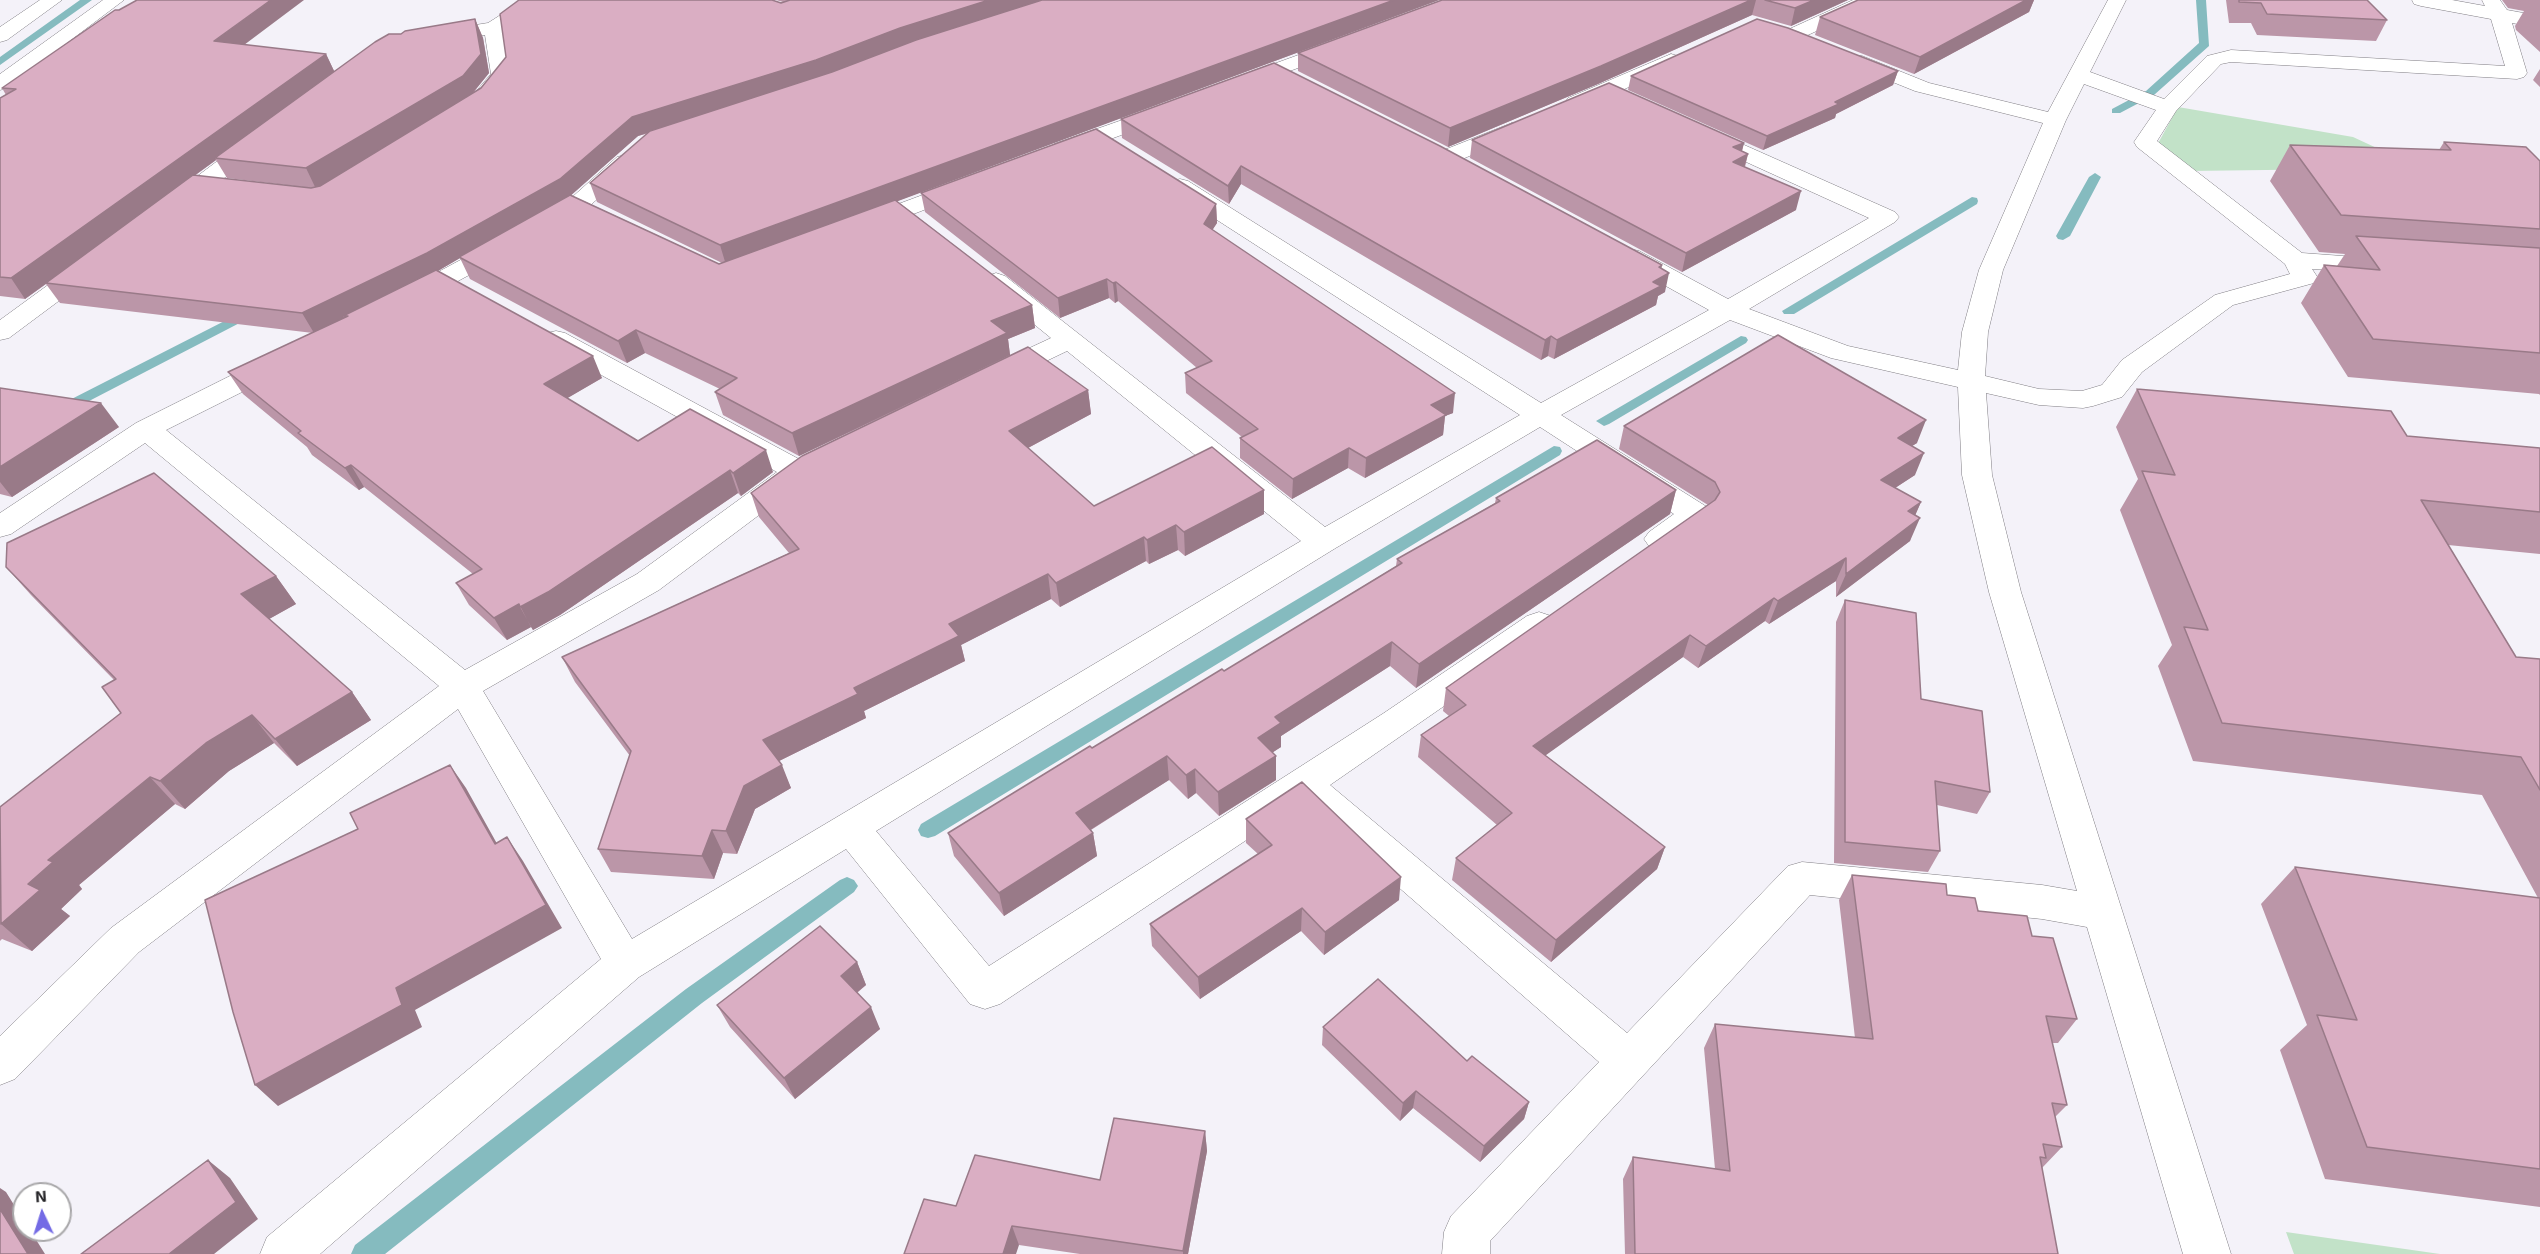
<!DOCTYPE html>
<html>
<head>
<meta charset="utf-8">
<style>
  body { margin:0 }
  #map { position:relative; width:2540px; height:1254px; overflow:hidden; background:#f4f2f9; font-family:"Exo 2",sans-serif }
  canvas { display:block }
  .north { position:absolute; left:12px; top:1182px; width:60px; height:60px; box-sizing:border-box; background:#fff; border:2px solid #a8a7a9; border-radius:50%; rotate:356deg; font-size:16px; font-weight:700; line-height:24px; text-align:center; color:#252427 }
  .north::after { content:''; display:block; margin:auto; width:21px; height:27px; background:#736ae5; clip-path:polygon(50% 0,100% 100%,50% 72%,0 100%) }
</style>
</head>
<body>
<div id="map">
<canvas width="2540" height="1254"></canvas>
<div class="north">N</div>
</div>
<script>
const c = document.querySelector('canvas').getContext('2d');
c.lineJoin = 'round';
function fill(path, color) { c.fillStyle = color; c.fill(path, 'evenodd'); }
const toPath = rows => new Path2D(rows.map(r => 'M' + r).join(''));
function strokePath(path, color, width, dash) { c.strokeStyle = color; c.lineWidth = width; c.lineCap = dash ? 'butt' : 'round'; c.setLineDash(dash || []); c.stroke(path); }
fill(toPath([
  [2178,107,2353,137,2420,168,2189,171,2156,147],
  [2286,1232,2440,1254,2294,1254]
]), '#c2e2c8');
fill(toPath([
  [80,0,92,0,0,65,0,57,80,0],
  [2196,0,2206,0,2209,46,2154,95,2120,113,2112,113,2112,109,2146,91,2199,43,2196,0],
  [2095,173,2101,177,2070,236,2063,240,2058,239,2056,236,2089,177,2095,173],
  [1972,197,1977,198,1978,201,1977,204,1794,314,1784,314,1782,311,1972,197],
  [250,308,255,309,257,312,255,315,64,414,59,416,51,411,54,408,250,308],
  [1741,336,1746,337,1748,340,1746,343,1609,424,1604,426,1596,421,1741,336],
  [1554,446,1560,447,1562,451,1560,455,935,836,928,838,921,836,918,830,921,824,1554,446],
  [847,877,854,880,858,886,854,892,702,1003,385,1254,351,1254,355,1245,686,989,840,880,847,877]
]), '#85bbbf');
const minor = toPath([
  [40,0,62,0,7,40,0,42,0,27,40,0],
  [103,0,124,0,7,88,0,90,0,74,103,0],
  [524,0,546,0,504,30,511,75,485,106,478,108,471,106,467,102,491,74,485,35,437,43,430,41,427,37,430,33,437,31,488,23,524,0],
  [1853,0,1878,0,1876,4,1799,39,1792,41,1785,39,1782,35,1785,31,1853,0],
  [2108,0,2126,0,2090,72,2164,99,2207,56,2231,50,2505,66,2491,19,2421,6,2414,4,2412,0,2452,0,2485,6,2482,0,2500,0,2507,10,2540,16,2540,28,2512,23,2527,73,2524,77,2517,79,2231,62,2221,64,2176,111,2157,141,2302,253,2383,259,2392,261,2395,266,2392,271,2383,273,2312,269,2318,278,2314,283,2233,305,2142,372,2122,397,2093,406,2083,408,2039,405,1986,393,1992,475,2021,592,2231,1254,2183,1254,2087,927,2042,919,1810,895,1490,1241,1490,1254,1442,1254,1444,1232,1451,1216,1599,1062,1302,803,1000,1004,985,1009,970,1004,846,849,639,977,320,1254,260,1254,267,1237,601,959,458,709,139,952,15,1079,0,1085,0,1036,111,928,439,686,145,443,11,534,0,537,0,513,136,423,266,358,276,356,286,358,290,364,286,370,166,430,465,670,637,574,777,472,547,345,543,339,547,333,556,331,565,333,808,464,813,471,808,478,803,479,799,485,659,590,483,691,632,939,1301,541,1067,351,1009,379,999,381,989,379,985,373,989,367,1051,338,987,286,983,281,987,276,996,273,1005,276,1325,527,1520,415,1172,191,1168,186,1172,181,1180,179,1188,181,1541,403,1709,310,1621,261,1618,256,1621,251,1630,249,1639,251,1728,299,1869,218,1698,140,1695,135,1698,130,1706,128,1895,212,1899,217,1895,222,1749,309,1848,346,1958,370,1962,332,1979,270,2043,123,1915,91,1848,64,1845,60,1848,56,1862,56,1929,83,2048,112,2108,0],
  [2084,84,2156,110,2134,142,2137,147,2285,264,2290,274,2215,295,2122,360,2102,385,2082,391,2039,389,1985,376,1988,332,2003,270,2066,120,2084,84],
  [1730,320,1831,358,1958,387,1962,475,1989,592,2077,891,2042,885,1802,862,1788,866,1627,1033,1330,785,1551,632,1555,624,1551,616,1539,612,1527,616,1384,713,989,966,876,831,1334,549,1540,427,1674,514,1649,532,1644,539,1649,546,1660,549,1671,546,1707,521,1711,514,1707,507,1561,415,1730,320],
  [1340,40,1347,42,1350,46,1347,50,1246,87,1239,89,1232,87,1229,83,1232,79,1340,40],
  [1671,54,1678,56,1681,60,1678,64,1584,108,1576,109,1568,108,1565,103,1568,98,1671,54],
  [1162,106,1170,107,1173,112,1170,117,1070,154,1062,156,1054,154,1051,149,1054,144,1162,106],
  [1512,123,1520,125,1523,130,1520,135,1455,162,1447,164,1439,162,1436,157,1439,152,1512,123],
  [256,136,264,138,267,143,264,148,183,209,175,211,167,209,163,204,167,199,248,138,256,136],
  [625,155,633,157,636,162,633,167,585,210,553,228,545,230,537,228,533,223,537,218,569,200,617,157,625,155],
  [963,180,971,182,975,187,971,192,874,229,866,231,858,229,854,224,858,219,963,180],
  [503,240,512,242,515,247,512,252,417,303,408,306,399,303,395,298,399,293,494,242,503,240],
  [90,259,99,261,102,266,99,271,9,338,0,340,0,320,81,261,90,259]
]);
strokePath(minor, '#807e84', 1);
fill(minor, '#fff');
fill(toPath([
  [776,0,1439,0,897,201,1032,305,1035,328,1008,339,1010,355,1088,390,1091,414,1028,448,1094,506,1264,514,1185,556,1178,550,1149,564,1146,561,1060,607,1051,599,961,645,965,661,864,711,866,718,779,761,791,788,755,809,737,854,723,853,714,879,611,872,598,849,630,756,575,682,562,657,789,553,759,517,751,493,952,384,799,456,723,415,715,392,720,389,645,353,627,363,470,279,460,258,438,271,602,378,567,398,638,441,773,472,741,496,738,493,560,615,533,630,531,627,507,640,469,605,456,583,473,574,364,487,359,490,312,455,307,447,243,394,228,372,313,333,60,303,46,284,25,299,0,296,0,98,6,95,2,88,244,45,326,54,334,71,401,34,475,19,483,38,489,73,473,93,783,2],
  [649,133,590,183,597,202,722,263,719,264,571,195,638,136],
  [216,160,227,178,311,188,194,176],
  [1442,0,1848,0,1791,26,1752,15,1598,84,1448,147,1298,71,1298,53],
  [1858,0,2034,0,2029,12,1914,74,1815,35,1820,17],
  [2226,0,2367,0,2387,20,2376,41,2257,35,2251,23,2229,23],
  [2502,0,2540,0,2540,52,2516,30,2515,26,2524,11,2508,8],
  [2540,69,2540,87,2533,80],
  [1898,71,1893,85,1836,114,1835,118,1763,150,1628,90,1631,76],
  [1121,119,1662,265,1661,269,1665,292,1658,296,1656,305,1554,359,1548,356,1541,360,1241,184,1229,204,1122,138],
  [1472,140,1744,143,1742,151,1748,154,1745,167,1796,210,1682,272,1470,158],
  [2444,142,2540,161,2540,395,2539,394,2348,377,2301,303,2324,265,2337,266,2345,254,2319,252,2270,181,2290,145,2439,150],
  [921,193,1216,204,1217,223,1212,230,1453,413,1445,416,1443,435,1365,478,1348,468,1292,499,1240,458,1240,438,1242,437,1186,393,1185,373,1197,368,1118,301,1115,303,1109,298,1060,318,925,212],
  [0,388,119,427,12,497,0,494],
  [2137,389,2407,436,2540,448,2540,554,2448,545,2516,657,2540,659,2540,1207,2325,1179,2280,1050,2307,1025,2261,904,2295,867,2538,898,2482,795,2193,761,2158,666,2172,645,2120,510,2138,479,2116,427],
  [1624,426,1917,443,1912,446,1915,475,1895,488,1921,502,1915,515,1910,541,1836,597,1836,581,1769,624,1765,621,1698,668,1683,657,1545,755,1665,847,1657,869,1551,962,1452,880,1456,858,1497,825,1418,757,1421,735,1449,716,1443,711,1446,688,1708,505,1619,449],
  [1676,490,1670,514,1416,688,1390,666,1281,736,1281,747,1273,752,1276,780,1219,816,1196,793,1188,799,1169,780,1091,830,1093,833,1097,856,1004,916,954,856,948,833,1224,671,1396,566,1397,559,1495,503,1496,498],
  [6,567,276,576,296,604,269,619,352,692,371,720,297,766,274,743,229,771,185,809,175,804,79,885,82,889,61,909,70,916,32,951,2,939,0,941,0,807,121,713,114,680,31,595],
  [1845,600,1921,699,1990,792,1977,814,1937,805,1940,851,1928,872,1834,863,1836,622],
  [1246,819,1399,900,1324,955,1301,931,1200,999,1152,946,1150,924,1258,854,1246,843],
  [1852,875,1947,895,2032,936,2077,1019,2058,1043,2052,1043,2067,1105,2055,1117,2062,1147,2042,1168,2058,1254,1625,1254,1623,1179,1633,1157,1715,1169,1704,1048,1715,1024,1855,1038,1839,900],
  [857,962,866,985,857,993,880,1029,795,1099,730,1027,717,1005],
  [1323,1027,1467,1061,1529,1102,1524,1119,1480,1162,1413,1108,1400,1121,1322,1045],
  [1205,1131,1207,1151,1188,1254,1080,1254,1019,1245,956,1206,1100,1180]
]), '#bb96a8');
fill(toPath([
  [271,0,304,0,224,60,214,41],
  [989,0,1044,0,820,78,638,136,568,198,459,257,460,258,436,272,343,316,344,318,314,333,302,313,632,117,900,28],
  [1394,0,1439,0,726,265,720,245],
  [1751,0,1756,0,1752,15,1598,84,1448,147,1450,128],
  [1814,0,1848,0,1791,26,1795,8],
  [2026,0,2034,0,2029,12,1914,74,1920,57],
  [475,19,483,38,489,73,471,95,316,189,306,168],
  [326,54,335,73,215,158,216,160,25,299,11,278],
  [1898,71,1893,85,1836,114,1835,118,1763,150,1767,136],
  [1744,143,1740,158,1748,154,1743,172,1728,180,1733,147],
  [1241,166,1241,184,1229,204,1228,186],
  [1801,191,1796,210,1682,272,1686,253],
  [1216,204,1217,223,1204,243,1204,224],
  [1662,265,1659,278,1669,273,1665,292,1658,296,1656,305,1554,359,1557,340],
  [1107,279,1109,298,1060,318,1058,298],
  [1116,282,1118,301,1115,303,1113,283],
  [1032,305,1035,328,1008,339,1010,355,799,456,792,433,991,321],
  [636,330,645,353,627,363,618,341],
  [1551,336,1548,356,1541,360,1545,340],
  [593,356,602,378,554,406,544,384],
  [1088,390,1091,414,1013,456,1009,431],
  [1455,393,1453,413,1445,416,1443,435,1365,478,1366,458,1431,405],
  [101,403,119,427,12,497,0,482,0,467],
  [1926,420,1917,443,1889,460,1898,438],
  [1349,448,1348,468,1292,499,1293,479],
  [766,450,773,472,741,496,733,473],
  [1924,453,1915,475,1872,503,1881,480],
  [351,465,364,487,359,490,345,468],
  [730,470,738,493,560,615,533,630,520,607],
  [1264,490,1264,514,1185,556,1184,532],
  [1676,490,1670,514,1416,688,1419,664],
  [1921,502,1911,525,1920,518,1910,541,1836,597,1846,574,1908,511],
  [1176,525,1178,550,1149,564,1147,540],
  [1144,537,1146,561,1060,607,1056,583],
  [1846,558,1836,581,1769,624,1778,601],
  [1048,574,1051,599,961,645,965,661,864,711,866,718,773,764,763,740,854,688,949,624],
  [276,576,296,604,262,623,241,594],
  [1774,598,1765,621,1698,668,1706,646],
  [519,604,531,627,507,640,494,618],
  [1690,635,1683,657,1528,768,1533,746],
  [1392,642,1390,666,1281,736,1281,747,1258,762,1258,738,1275,717],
  [352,692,371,720,297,766,275,739],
  [252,715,274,743,229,771,185,809,160,781,206,743],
  [1167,756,1169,780,1079,837,1076,813],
  [1276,756,1276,780,1219,816,1218,792],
  [450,765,466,788,510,867,495,844],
  [782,765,791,788,755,809,737,854,726,831,744,786],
  [1195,769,1196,793,1188,799,1186,775],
  [150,777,175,804,79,885,82,889,61,909,70,916,32,951,1,924,28,884,48,860],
  [712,830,723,853,714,879,702,856],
  [1093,833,1097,856,1004,916,999,893],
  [507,837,523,861,562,928,415,1010,422,1027,278,1106,255,1085,396,988],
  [1665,847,1657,869,1551,962,1556,940],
  [1401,877,1399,900,1324,955,1325,932],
  [1302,908,1301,931,1200,999,1198,977],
  [857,962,866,985,850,998,841,976],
  [871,1007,880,1029,795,1099,784,1078],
  [1416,1091,1413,1108,1400,1121,1403,1103],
  [1529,1102,1524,1119,1480,1162,1484,1146],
  [1205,1131,1207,1151,1188,1254,1183,1254,1183,1251],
  [208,1160,230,1178,258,1219,214,1254,169,1254],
  [0,1188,6,1192,24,1221,24,1230,30,1230,45,1254,28,1254,0,1209],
  [1012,1226,1019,1245,1016,1254,1003,1254]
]), '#997a88');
const building = toPath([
  [137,0,271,0,214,41,326,54,11,278,0,277,0,98,16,89,2,88,115,10,119,10,137,0],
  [519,0,772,0,781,3,790,0,989,0,900,28,816,60,632,117,560,179,427,253,302,313,46,283,193,175,311,188,320,186,481,88,506,57,500,14,519,0],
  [1042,0,1394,0,720,245,590,183,650,131,832,72,916,40,1042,0],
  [1442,0,1751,0,1601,66,1450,128,1298,53,1442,0],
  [1765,0,1814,0,1795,8,1765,0],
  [1858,0,2026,0,1920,57,1820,17,1858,0],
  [2239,0,2367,0,2387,20,2267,14,2261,3,2239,2,2239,0],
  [475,19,481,54,463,76,306,168,215,158,375,42,389,34,401,34,405,31,475,19],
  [1757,19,1788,28,1898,71,1835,102,1839,104,1767,136,1631,76,1757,19],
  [1274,63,1440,146,1662,265,1659,267,1669,273,1653,282,1661,286,1557,340,1551,336,1545,340,1241,166,1228,186,1121,119,1274,63],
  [1609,83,1744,143,1733,147,1748,154,1733,162,1801,191,1686,253,1472,140,1609,83],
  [1096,129,1216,204,1204,224,1455,393,1431,405,1446,415,1366,458,1349,448,1293,479,1240,438,1258,429,1185,373,1212,361,1116,282,1113,283,1107,279,1058,298,921,193,1096,129],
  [2444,142,2526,147,2540,161,2540,229,2341,215,2290,145,2451,150,2444,142],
  [570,195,719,264,895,200,1032,305,991,321,1007,333,792,433,715,392,737,378,636,330,618,341,459,257,570,195],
  [2356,236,2540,248,2540,353,2373,339,2324,265,2380,270,2356,236],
  [436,270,593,356,544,384,638,441,690,409,766,450,733,473,730,470,548,592,520,607,519,604,494,618,456,583,482,569,351,465,345,468,298,433,301,431,228,372,348,316,343,316,436,270],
  [1778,335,1926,420,1898,438,1924,453,1881,480,1921,502,1908,511,1920,518,1846,574,1846,558,1778,601,1774,598,1706,646,1690,635,1533,746,1665,847,1556,940,1456,858,1512,813,1421,735,1466,705,1446,688,1715,500,1720,492,1715,482,1624,426,1778,335],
  [1028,347,1088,390,1009,431,1094,506,1212,447,1264,490,1184,532,1176,525,1147,540,1144,537,1056,583,1048,574,949,624,959,636,854,688,858,694,763,740,782,765,744,786,726,831,712,830,702,856,598,849,631,751,562,657,799,549,751,493,802,456,1028,347],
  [0,388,101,403,0,467,0,388],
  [2137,389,2391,411,2407,436,2540,448,2540,512,2421,500,2516,657,2540,659,2540,790,2521,757,2222,723,2184,627,2208,630,2142,471,2175,475,2137,389],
  [1597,440,1676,490,1419,664,1392,642,1275,717,1281,723,1258,738,1276,756,1218,792,1195,769,1186,775,1167,756,1076,813,1093,833,999,893,948,833,1090,746,1092,748,1222,669,1224,671,1402,563,1397,559,1500,501,1496,498,1597,440],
  [154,473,276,576,241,594,352,692,275,739,252,715,206,743,160,781,150,777,48,860,53,862,28,884,40,890,1,924,0,807,121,713,102,687,116,679,6,567,7,543,154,473],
  [1845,600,1916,613,1921,699,1982,711,1990,792,1935,781,1940,851,1845,842,1845,600],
  [450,765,495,844,507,837,546,905,396,988,402,1005,255,1085,233,1012,205,900,358,829,350,813,450,765],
  [1302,782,1401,877,1325,932,1302,908,1198,977,1150,924,1272,845,1246,819,1302,782],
  [2295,867,2540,898,2540,1169,2367,1147,2317,1015,2357,1020,2295,867],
  [1852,875,1946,884,1947,895,1975,898,1978,911,2027,916,2032,936,2053,938,2077,1019,2046,1016,2067,1105,2052,1103,2062,1147,2043,1144,2046,1158,2040,1157,2058,1254,1635,1254,1633,1157,1730,1171,1715,1024,1873,1039,1852,875],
  [820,926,857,962,841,976,871,1007,784,1078,717,1005,820,926],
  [1378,979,1467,1061,1472,1056,1529,1102,1484,1146,1416,1091,1403,1103,1323,1027,1378,979],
  [1114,1118,1205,1131,1183,1251,1012,1226,1003,1254,904,1254,924,1199,956,1206,975,1155,1100,1180,1114,1118],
  [208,1160,236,1202,169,1254,81,1254,208,1160],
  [0,1209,28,1254,0,1254,0,1209]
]);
fill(building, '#daaec3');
strokePath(building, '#997a88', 1.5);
</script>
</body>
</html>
